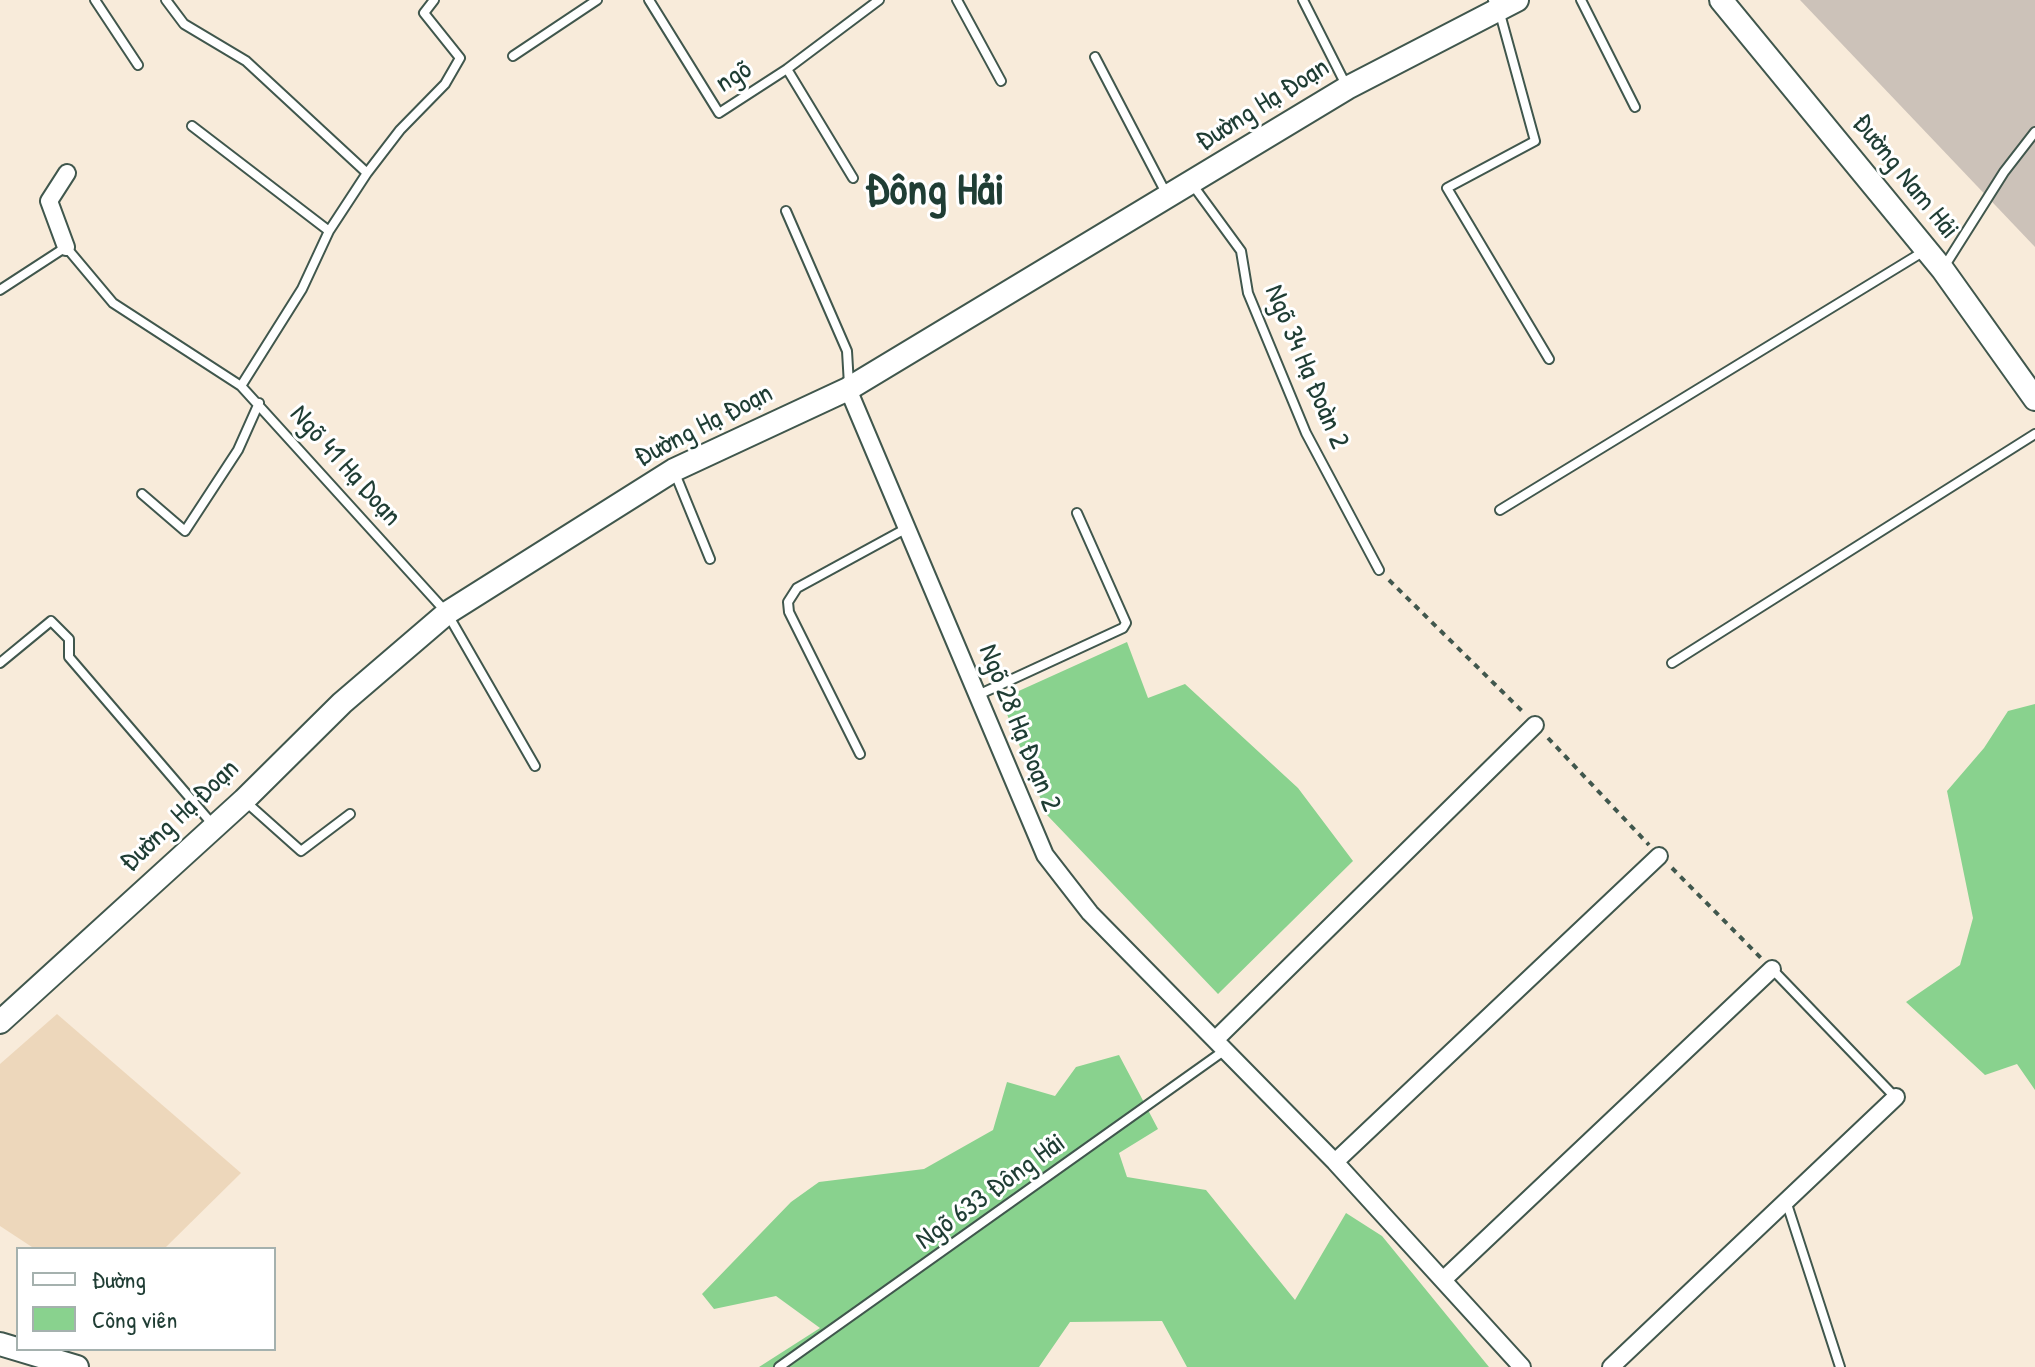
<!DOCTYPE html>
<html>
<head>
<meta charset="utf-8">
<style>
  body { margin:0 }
  #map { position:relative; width:2035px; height:1367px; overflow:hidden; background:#f8ebda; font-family:"Patrick Hand",sans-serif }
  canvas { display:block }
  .legend { position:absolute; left:16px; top:1247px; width:260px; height:104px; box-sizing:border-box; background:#fff; border:2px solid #a5b1ae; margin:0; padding:10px 14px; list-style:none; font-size:24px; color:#1f3d34 }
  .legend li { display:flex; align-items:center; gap:16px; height:40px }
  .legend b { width:40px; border:2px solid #a5b1ae }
</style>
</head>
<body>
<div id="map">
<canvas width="2035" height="1367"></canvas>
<ul class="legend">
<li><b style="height:10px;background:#fff"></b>Đường</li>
<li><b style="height:22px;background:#89d28e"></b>Công viên</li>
</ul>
</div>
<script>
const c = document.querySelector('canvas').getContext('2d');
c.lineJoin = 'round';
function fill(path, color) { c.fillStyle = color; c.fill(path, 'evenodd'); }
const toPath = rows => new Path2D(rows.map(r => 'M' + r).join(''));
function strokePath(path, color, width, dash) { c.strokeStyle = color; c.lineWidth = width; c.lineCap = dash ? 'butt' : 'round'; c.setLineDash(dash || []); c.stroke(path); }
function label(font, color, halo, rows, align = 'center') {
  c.font = font + ' "Patrick Hand",sans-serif'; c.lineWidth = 6; c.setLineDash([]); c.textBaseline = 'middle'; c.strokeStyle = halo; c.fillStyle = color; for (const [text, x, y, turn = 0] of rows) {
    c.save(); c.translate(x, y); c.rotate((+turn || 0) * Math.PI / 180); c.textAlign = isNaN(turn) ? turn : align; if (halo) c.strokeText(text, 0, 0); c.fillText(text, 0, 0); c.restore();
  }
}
fill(toPath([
  [57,1014,241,1173,164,1249,35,1249,0,1226,0,1064]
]), '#edd7bb');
fill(toPath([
  [1800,0,2035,0,2035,247]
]), '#ccc2b9');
fill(toPath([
  [1127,642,1148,698,1185,684,1298,788,1353,861,1218,994,1047,815,1001,699],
  [2035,704,2035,1090,2017,1064,1985,1075,1906,1002,1960,965,1973,918,1947,791,1984,748,2008,711],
  [1119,1055,1158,1129,1119,1153,1127,1177,1206,1190,1295,1300,1346,1213,1382,1236,1489,1367,1187,1367,1162,1321,1070,1322,1039,1367,759,1367,820,1328,776,1296,714,1309,702,1294,791,1202,819,1182,924,1169,993,1130,1007,1082,1055,1096,1076,1067]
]), '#89d28e');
const lane = toPath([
  [95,0,138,65],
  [166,0,184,24,246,61,367,173],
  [649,0,719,113,787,69,879,0],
  [957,0,1001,81],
  [1303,0,1346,85],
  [1493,0,1499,10,1535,141,1447,188,1549,359],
  [1581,0,1635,107],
  [513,56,597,0],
  [1095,57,1166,193],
  [787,69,853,178],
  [192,126,329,231],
  [1192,184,1241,251,1248,293,1306,433,1379,570],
  [786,211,847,351,849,385],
  [1944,267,2004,172,2035,132],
  [0,290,66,247,113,303,241,386,447,613,535,766],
  [241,386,302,289,329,231,367,173,400,130,445,84,460,58,424,13,434,0],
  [674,471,710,559],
  [142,494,185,531,238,450,259,403],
  [1500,510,1926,250],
  [0,663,51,621,69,639,69,657,214,826],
  [1672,663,2035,434],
  [978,695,1123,628,1126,623,1077,513],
  [860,754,789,612,788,602,797,588,907,528],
  [246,802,301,851,350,814],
  [1772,969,1895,1097],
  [1787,1204,1840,1367],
  [779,1367,1225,1050]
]);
const street = toPath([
  [66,247,49,201,67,173],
  [848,389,1045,855,1090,913,1335,1162,1522,1367],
  [1216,1039,1535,725],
  [1335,1162,1659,856],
  [1444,1279,1772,969],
  [1611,1367,1896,1097]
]);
const secondary = toPath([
  [1721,0,1943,270,2035,399],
  [0,1022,244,800,342,703,447,613,674,470,848,389,1347,88,1517,0],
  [0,1344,77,1367]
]);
strokePath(lane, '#40574d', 12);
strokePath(street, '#40574d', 20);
strokePath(secondary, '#40574d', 26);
strokePath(toPath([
  [1389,580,1525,714],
  [1548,738,1649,845],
  [1672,868,1761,958]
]), '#40574d', 4, [6, 6]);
strokePath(lane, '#fff', 8);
strokePath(street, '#fff', 16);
strokePath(secondary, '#fff', 22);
label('28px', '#1f3d34', '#fff', [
  ["ngõ",734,77,-32],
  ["Đường Hạ Đoạn",1263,105,-32],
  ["Đường Nam Hải",1905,177,51],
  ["Ngõ 34 Hạ Đoàn 2",1306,367,67],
  ["Đường Hạ Đoạn",704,426,-27],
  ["Ngõ 41 Hạ Doạn",345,466,48],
  ["Ngõ 28 Hạ Đoạn 2",1019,728,68],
  ["Đường Hạ Đoạn",180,816,-43],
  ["Ngõ 633 Đông Hải",991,1192,-36]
]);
label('bold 44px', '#1f3d34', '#fff', [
  ["Đông Hải",935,192]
]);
</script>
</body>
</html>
